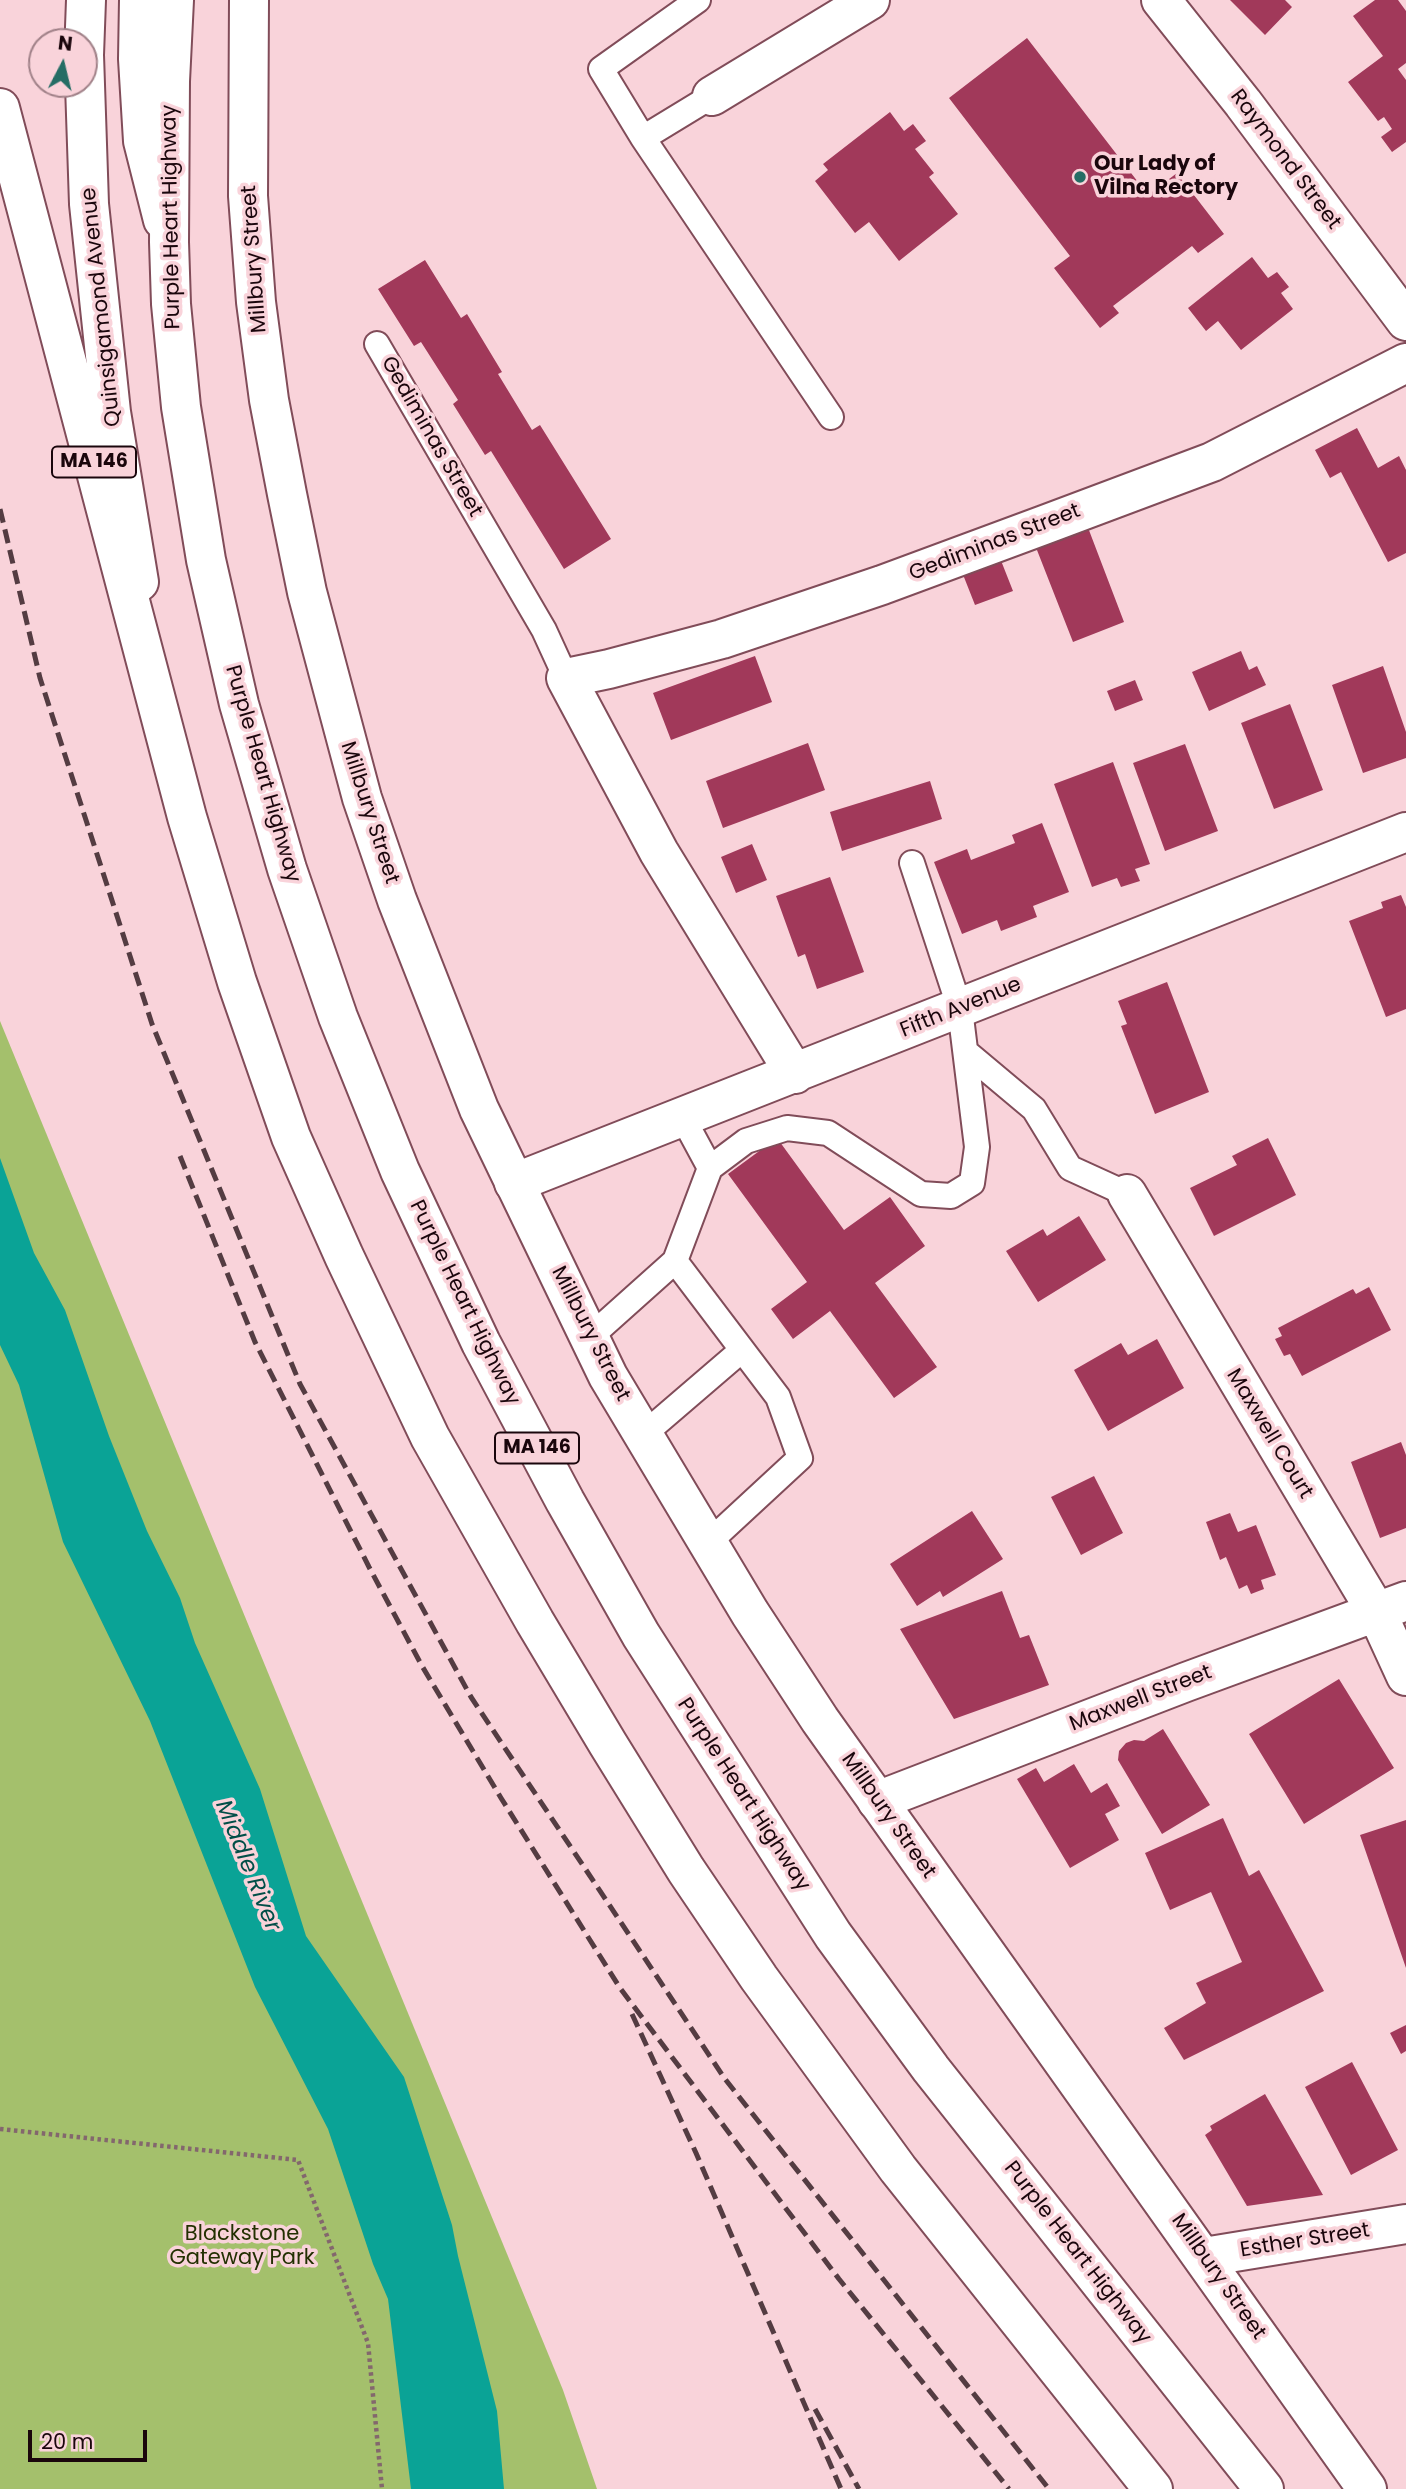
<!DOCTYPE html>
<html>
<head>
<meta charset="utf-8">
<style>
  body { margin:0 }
  #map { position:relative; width:1406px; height:2489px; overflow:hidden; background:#f9d3da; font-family:Poppins,sans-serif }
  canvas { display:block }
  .north { position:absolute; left:28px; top:28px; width:70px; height:70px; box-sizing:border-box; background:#f9d3da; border:2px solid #a08188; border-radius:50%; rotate:7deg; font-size:19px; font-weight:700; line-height:28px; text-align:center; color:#1a060c }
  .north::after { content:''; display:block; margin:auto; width:24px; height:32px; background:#256d65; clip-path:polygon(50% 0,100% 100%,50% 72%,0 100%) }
  .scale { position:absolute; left:28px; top:2430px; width:119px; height:32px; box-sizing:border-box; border:4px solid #1a060c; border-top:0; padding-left:9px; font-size:21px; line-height:24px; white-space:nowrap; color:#1a060c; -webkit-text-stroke:5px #f9d3da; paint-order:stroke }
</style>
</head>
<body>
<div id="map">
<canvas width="1406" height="2489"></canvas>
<div class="north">N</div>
<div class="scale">20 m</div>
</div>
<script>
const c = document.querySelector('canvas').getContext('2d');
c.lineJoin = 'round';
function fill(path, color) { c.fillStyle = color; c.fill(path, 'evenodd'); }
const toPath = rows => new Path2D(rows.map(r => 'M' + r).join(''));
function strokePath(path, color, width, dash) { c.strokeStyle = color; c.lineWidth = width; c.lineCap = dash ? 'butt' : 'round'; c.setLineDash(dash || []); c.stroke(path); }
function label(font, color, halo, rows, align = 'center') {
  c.font = font + ' Poppins,sans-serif'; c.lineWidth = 7; c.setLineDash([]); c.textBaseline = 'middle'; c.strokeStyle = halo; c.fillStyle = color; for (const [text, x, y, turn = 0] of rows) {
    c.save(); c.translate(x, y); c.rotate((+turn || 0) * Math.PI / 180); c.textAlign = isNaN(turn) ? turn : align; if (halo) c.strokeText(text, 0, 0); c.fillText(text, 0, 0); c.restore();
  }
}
fill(toPath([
  [0,1021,563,2390,597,2489,0,2489]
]), '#a4c06c');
fill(toPath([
  [0,1158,34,1253,65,1310,109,1436,147,1531,180,1598,195,1643,260,1789,306,1936,404,2077,452,2225,458,2256,497,2411,504,2489,411,2489,388,2299,373,2264,328,2129,255,1987,150,1721,63,1542,19,1385,0,1345]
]), '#0aa396');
fill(toPath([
  [1230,0,1285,0,1292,7,1265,35],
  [1375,0,1398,0,1406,11,1406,63,1398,69,1406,80,1406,142,1392,152,1381,137,1392,129,1384,117,1378,121,1348,82,1383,56,1353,16],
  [1027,38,1148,195,1177,173,1224,234,1198,253,1192,246,1113,306,1119,313,1100,328,1054,268,1070,256,949,98],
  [890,112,904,131,913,124,926,141,915,149,934,173,929,177,958,214,899,261,869,222,855,233,815,181,828,170,823,164],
  [1252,257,1268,278,1277,272,1289,287,1281,293,1293,309,1241,350,1218,321,1206,331,1188,308],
  [425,260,461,318,467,314,502,372,498,374,532,430,540,425,611,539,564,569,491,451,485,455,453,404,458,400,421,342,414,346,378,289],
  [1357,428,1378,468,1399,456,1406,470,1406,553,1388,562,1341,472,1330,478,1315,450],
  [1087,525,1124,622,1073,642,1035,545],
  [998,553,1013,591,975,605,960,567],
  [1241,651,1249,670,1257,666,1266,685,1209,711,1192,672],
  [755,656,772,702,671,740,653,693],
  [1383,666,1406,732,1406,758,1363,773,1332,685],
  [1135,680,1143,700,1115,711,1107,691],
  [1290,704,1323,790,1274,809,1241,723],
  [808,743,825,790,723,828,706,781],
  [1185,744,1218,831,1165,851,1133,763],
  [1113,762,1150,864,1135,869,1140,881,1121,887,1117,878,1092,887,1054,784],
  [930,781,942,819,842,851,830,812],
  [1042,823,1069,892,1033,906,1037,917,1001,931,997,920,962,934,934,862,967,849,971,860,1015,843,1012,835],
  [752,844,767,880,736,893,721,857],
  [830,877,864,972,817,989,805,954,798,957,776,896],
  [1401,895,1406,907,1406,1009,1386,1017,1349,921,1383,908,1381,902],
  [1167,982,1209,1092,1155,1114,1121,1026,1127,1024,1118,1001],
  [777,1138,844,1230,890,1197,925,1246,875,1283,937,1367,894,1398,830,1311,793,1339,771,1309,807,1282,728,1174],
  [1268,1138,1296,1195,1214,1236,1190,1188,1237,1165,1232,1156],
  [1079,1216,1106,1260,1038,1302,1006,1251,1043,1229,1047,1236],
  [1369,1287,1391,1330,1302,1376,1290,1354,1284,1356,1275,1339,1282,1336,1278,1328,1353,1289,1356,1294],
  [1157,1339,1184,1388,1108,1431,1074,1370,1121,1343,1128,1355],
  [1401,1442,1406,1455,1406,1528,1380,1538,1351,1462],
  [1094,1476,1123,1533,1081,1555,1051,1497],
  [972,1511,1003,1559,943,1597,940,1591,917,1606,890,1564],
  [1230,1513,1238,1532,1256,1525,1276,1575,1261,1580,1264,1589,1251,1594,1247,1585,1239,1589,1226,1557,1220,1560,1206,1522],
  [1002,1591,1020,1638,1029,1635,1049,1685,954,1719,900,1629],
  [1339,1679,1394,1768,1304,1824,1249,1734],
  [1163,1729,1210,1805,1162,1834,1118,1760,1119,1751,1126,1743,1134,1740,1144,1741],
  [1074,1764,1091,1793,1107,1783,1120,1806,1105,1814,1119,1840,1070,1868,1017,1779,1036,1768,1044,1782],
  [1223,1818,1249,1876,1259,1870,1324,1991,1184,2060,1164,2028,1206,2003,1196,1983,1242,1962,1211,1892,1170,1910,1145,1853],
  [1406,1820,1406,1968,1360,1835],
  [1406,2025,1406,2051,1401,2054,1390,2033],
  [1352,2062,1398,2150,1351,2175,1305,2087],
  [1265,2094,1323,2195,1247,2206,1205,2135,1212,2130,1210,2126]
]), '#a1395a');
const lane = toPath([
  [712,96,643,138,831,417],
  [643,138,601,69,698,0],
  [377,344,544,630,566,678],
  [966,1052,1034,1109,1070,1168,1127,1194],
  [683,1118,710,1168,746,1141,787,1128,828,1133,921,1194,951,1196,972,1183,977,1147,960,1009,912,863],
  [675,1261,778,1397,800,1458,707,1544],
  [590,1337,675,1261,710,1168],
  [643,1435,742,1350]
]);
const street = toPath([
  [1161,0,1243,103,1406,321],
  [712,96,870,0],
  [795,1074,659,852,566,678,609,669,722,639,882,585,1044,525,1212,462,1406,363],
  [514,1183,1406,832],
  [1127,1194,1377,1613,1406,1676],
  [877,1801,1186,1682,1406,1601],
  [1204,2257,1406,2224]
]);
const secondary = toPath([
  [249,0,248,196,256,302,269,400,287,494,307,592,362,798,397,900,479,1109,608,1376,750,1613,820,1720,1367,2489]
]);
const primary = toPath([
  [86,0,84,55,89,204,111,412,139,582],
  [139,0,138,59,143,141,163,220]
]);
const highway = toPath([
  [174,0,170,81,169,242,171,304,181,407,206,560,239,704,287,869,338,1017,400,1171,481,1343,565,1501,641,1635,833,1935,931,2069,1264,2489],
  [0,108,187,817,237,982,291,1137,344,1256,430,1437,535,1622,608,1744,686,1870,759,1978,898,2169,1153,2489]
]);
strokePath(lane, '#814c59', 28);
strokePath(street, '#814c59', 42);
strokePath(secondary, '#814c59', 42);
strokePath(primary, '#814c59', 42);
strokePath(highway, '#814c59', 42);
strokePath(toPath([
  [0,2129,298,2160,368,2343,382,2489]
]), '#83676d', 4.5, [3.5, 3.5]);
strokePath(lane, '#fff', 24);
strokePath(street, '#fff', 38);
strokePath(secondary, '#fff', 38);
strokePath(primary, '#fff', 38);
strokePath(highway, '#fff', 38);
strokePath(toPath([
  [0,509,40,678,152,1024,300,1384,471,1697,725,2079,1049,2489],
  [180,1156,255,1342,369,1567,422,1666,501,1798,620,1988,839,2279,1009,2489],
  [632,2014,696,2153,841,2489],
  [815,2409,859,2489]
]), '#543c42', 5, [14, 7]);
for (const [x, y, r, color] of [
  [1080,177,7,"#256d65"]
]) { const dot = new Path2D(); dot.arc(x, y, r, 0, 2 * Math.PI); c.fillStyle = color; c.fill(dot); strokePath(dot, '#f9d3da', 2.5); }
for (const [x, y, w] of [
  [94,462,84],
  [537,1448,84]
]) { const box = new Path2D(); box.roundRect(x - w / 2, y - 15.5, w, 31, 5); c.fillStyle = '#f9d3da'; c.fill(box); strokePath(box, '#1a060c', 2); }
label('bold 19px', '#1a060c', null, [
  ["MA 146",94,462],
  ["MA 146",537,1448]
]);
label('21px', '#1a060c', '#f9d3da', [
  ["Raymond Street",1285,160,53],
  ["Purple Heart Highway",172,217,-91],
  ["Millbury Street",255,259,-94],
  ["Quinsigamond Avenue",102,307,-96],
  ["Gediminas Street",431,437,60],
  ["Gediminas Street",995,543,-21],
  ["Purple Heart Highway",262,774,74],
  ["Millbury Street",369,813,72],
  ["Fifth Avenue",961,1008,-22],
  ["Purple Heart Highway",464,1303,64],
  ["Millbury Street",590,1334,63],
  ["Maxwell Court",1269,1434,59],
  ["Maxwell Street",1141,1699,-21],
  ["Purple Heart Highway",743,1795,57],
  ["Millbury Street",888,1816,55],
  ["Esther Street",1305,2241,-9],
  ["Purple Heart Highway",1077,2253,52],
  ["Millbury Street",1218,2277,55]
]);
label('bold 21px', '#1a060c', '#f9d3da', [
  ["Our Lady of",1094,165],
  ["Vilna Rectory",1094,189]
], 'left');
label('21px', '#233002', '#f9d3da', [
  ["Blackstone",242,2235],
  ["Gateway Park",242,2259]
]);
label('italic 23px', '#004e47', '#f9d3da', [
  ["Middle River",247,1866,68]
]);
</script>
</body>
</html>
